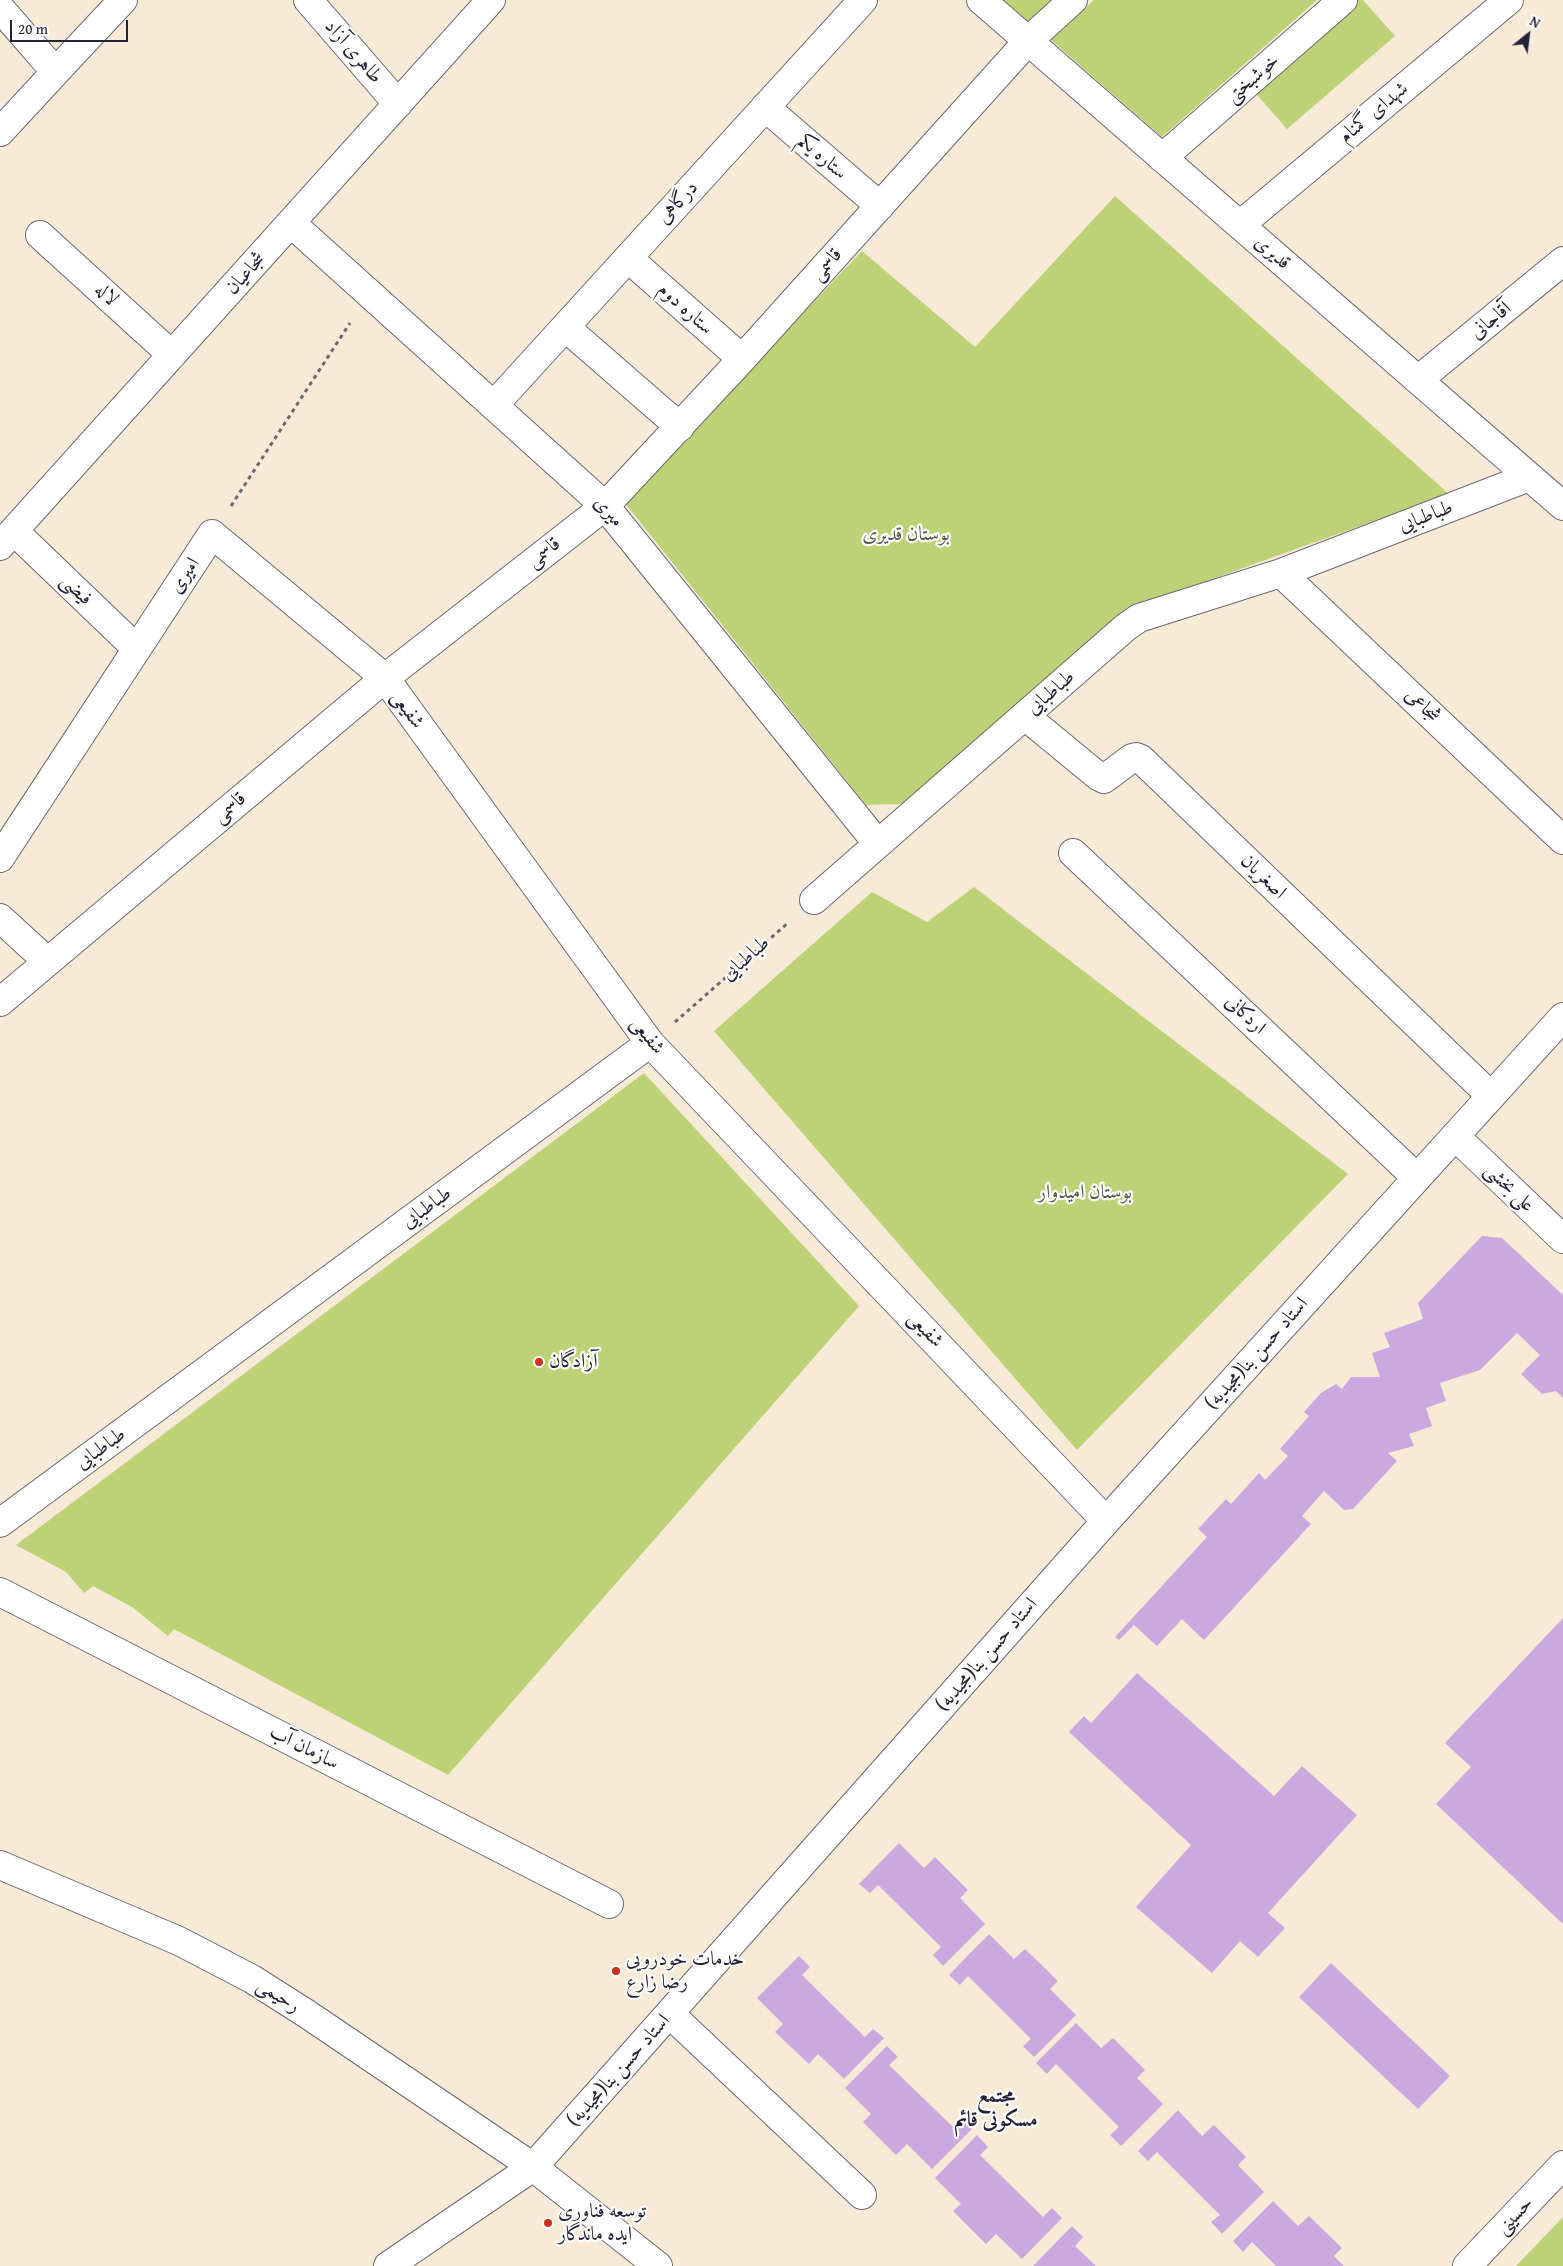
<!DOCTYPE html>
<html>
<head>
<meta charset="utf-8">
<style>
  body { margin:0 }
  #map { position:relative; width:1563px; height:2266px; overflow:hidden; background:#f7ebd8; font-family:"Gentium Book Plus",serif }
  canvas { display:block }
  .north { position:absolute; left:1503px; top:10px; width:50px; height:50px; -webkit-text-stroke:4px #fdfcf7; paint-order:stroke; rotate:29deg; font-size:14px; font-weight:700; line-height:20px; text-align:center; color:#22223b }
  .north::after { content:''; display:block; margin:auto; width:18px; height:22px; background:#22223b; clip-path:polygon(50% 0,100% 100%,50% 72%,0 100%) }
  .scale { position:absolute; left:10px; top:20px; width:118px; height:22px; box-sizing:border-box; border:2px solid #22223b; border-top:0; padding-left:6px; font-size:15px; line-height:18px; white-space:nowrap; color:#22223b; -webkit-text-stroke:4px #fdfcf7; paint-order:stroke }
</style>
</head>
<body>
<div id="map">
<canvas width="1563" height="2266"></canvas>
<div class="north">N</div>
<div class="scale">20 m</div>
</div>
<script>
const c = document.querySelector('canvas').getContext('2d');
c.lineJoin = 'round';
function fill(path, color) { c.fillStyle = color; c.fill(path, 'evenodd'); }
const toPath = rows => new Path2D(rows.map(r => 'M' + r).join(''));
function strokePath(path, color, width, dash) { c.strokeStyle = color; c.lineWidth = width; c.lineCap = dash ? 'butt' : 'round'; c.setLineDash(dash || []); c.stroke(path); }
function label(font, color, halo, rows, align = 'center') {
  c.font = font + ' "Gentium Book Plus",Amiri,serif'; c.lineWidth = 4.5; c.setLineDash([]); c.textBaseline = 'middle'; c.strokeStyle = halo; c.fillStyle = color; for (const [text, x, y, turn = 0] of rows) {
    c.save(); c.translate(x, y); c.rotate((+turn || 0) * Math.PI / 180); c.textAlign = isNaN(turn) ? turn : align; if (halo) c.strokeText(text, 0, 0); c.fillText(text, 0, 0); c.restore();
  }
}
fill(toPath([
  [994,0,1055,0,1025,27],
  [1094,0,1317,0,1162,137,1050,39],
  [1355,0,1363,0,1395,36,1287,129,1252,89],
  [1115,196,1449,494,1126,610,902,804,866,805,624,502,862,251,975,347],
  [974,887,1348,1174,1077,1450,714,1031,872,892,927,922],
  [644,1073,859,1306,448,1775,174,1629,168,1636,132,1607,93,1586,84,1593,66,1572,16,1545],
  [1563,2217,1563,2266,1516,2266]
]), '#bdd276');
fill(toPath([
  [1482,1236,1502,1238,1563,1295,1563,1398,1556,1391,1542,1394,1521,1374,1540,1355,1517,1333,1480,1370,1440,1383,1446,1401,1426,1408,1432,1426,1409,1434,1414,1446,1388,1453,1397,1461,1353,1509,1344,1510,1324,1491,1302,1516,1311,1524,1204,1640,1182,1619,1157,1646,1134,1625,1119,1640,1115,1637,1207,1537,1198,1529,1226,1499,1231,1504,1259,1473,1265,1480,1288,1456,1280,1449,1309,1416,1304,1412,1321,1393,1336,1384,1342,1389,1351,1377,1380,1377,1372,1353,1390,1347,1384,1333,1423,1319,1418,1303],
  [1563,1618,1563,1924,1436,1804,1471,1767,1445,1743],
  [1137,1673,1274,1796,1302,1766,1357,1815,1268,1913,1285,1928,1258,1957,1240,1941,1212,1973,1136,1907,1191,1845,1069,1732,1084,1716,1091,1723],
  [899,1843,924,1868,935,1857,968,1890,960,1898,985,1924,943,1966,933,1955,941,1947,878,1885,870,1893,859,1884],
  [989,1934,1014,1959,1025,1949,1058,1981,1050,1989,1076,2015,1034,2057,1023,2046,1031,2039,968,1976,960,1985,949,1975],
  [799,1956,810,1967,802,1975,865,2037,873,2029,884,2038,844,2079,818,2054,809,2064,775,2032,783,2024,757,1998],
  [1331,1963,1450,2076,1418,2109,1299,1997],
  [1076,2023,1101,2048,1113,2038,1145,2070,1137,2078,1163,2104,1121,2146,1110,2135,1119,2127,1056,2064,1047,2074,1036,2063],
  [887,2046,898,2057,889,2065,953,2127,961,2119,972,2129,932,2169,907,2144,896,2155,863,2122,871,2114,845,2088],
  [1178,2110,1202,2136,1214,2125,1246,2157,1238,2165,1264,2192,1222,2234,1211,2222,1220,2215,1157,2152,1148,2161,1138,2151],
  [977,2135,988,2147,980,2155,1043,2217,1052,2208,1062,2218,1022,2259,996,2234,986,2244,953,2211,961,2204,935,2178],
  [1273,2201,1298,2226,1309,2216,1342,2248,1334,2256,1344,2266,1276,2266,1252,2242,1243,2252,1233,2241],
  [1072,2226,1083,2237,1075,2246,1096,2266,1033,2266]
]), '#cba9df');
const minor = toPath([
  [308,0,398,104],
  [981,0,1563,506],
  [0,8,46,61,55,66,63,64,123,0],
  [765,107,880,206],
  [0,132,63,64],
  [1162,158,1343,0],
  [291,223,605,506,878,844],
  [1240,225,1509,0],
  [40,235,172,355],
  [628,258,742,359],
  [565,327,680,427],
  [1418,380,1563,261],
  [494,405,863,0],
  [15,532,137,649],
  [0,546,491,0],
  [1281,573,1563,840],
  [1025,716,1098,776,1104,779,1132,758,1136,757,1141,759,1491,1096],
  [1073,853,1417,1178],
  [0,858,212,534,385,678,650,1043,1106,1521],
  [814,900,1126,627,1139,618,1281,573,1529,477],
  [0,918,47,961],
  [0,1002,385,678,605,506,742,359,1028,41,1073,0],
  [1455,1136,1563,1239],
  [0,1523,650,1043],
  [0,1592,609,1904],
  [0,1865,179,1941,252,1979,307,2014,533,2167,658,2266],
  [670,2014,862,2195],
  [1467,2266,1563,2165]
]);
const major = toPath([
  [388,2266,533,2167,1106,1521,1563,1017]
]);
strokePath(minor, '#6d6872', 30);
strokePath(major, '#6d6872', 30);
strokePath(toPath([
  [231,506,350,323],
  [675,1022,789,922]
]), '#6d6872', 3, [4, 4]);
strokePath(minor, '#fff', 28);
strokePath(major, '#fff', 28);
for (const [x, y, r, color] of [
  [539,1362,5,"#c8321e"],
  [616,1971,5,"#c8321e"],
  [548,2223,5,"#c8321e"]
]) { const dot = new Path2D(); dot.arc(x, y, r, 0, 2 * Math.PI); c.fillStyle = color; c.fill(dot); strokePath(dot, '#fdfcf7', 2); }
label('20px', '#22223b', '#fdfcf7', [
  ["طاهری آزاد",353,52,49],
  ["خوشبختی",1253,79,-41],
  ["شهدای گمنام",1374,113,-40],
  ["ستاره یکم",822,157,41],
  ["درگاهی",678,203,-48],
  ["قدیری",1272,253,41],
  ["قاسمی",827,265,-48],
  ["شجاعیان",246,274,-48],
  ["لاله",106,295,42],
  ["ستاره دوم",685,309,42],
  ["آقاجانی",1491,321,-39],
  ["میری",608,512,48],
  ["طباطبایی",1426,517,-21],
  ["قاسمی",544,553,-38],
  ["امیری",185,576,-57],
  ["فیضی",76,590,44],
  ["طباطبایی",1051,693,-41],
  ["شجاعی",1422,706,43],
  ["شفیعی",407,710,54],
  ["قاسمی",230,808,-40],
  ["اصغریان",1263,877,44],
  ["طباطبایی",746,959,-41],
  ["اردکانی",1245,1015,43],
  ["شفیعی",647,1036,51],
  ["علی بخشی",1509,1188,44],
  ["طباطبایی",427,1208,-36],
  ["شفیعی",925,1330,46],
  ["استاد حسن بنا(مجیدیه)",1257,1354,-48],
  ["طباطبایی",101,1449,-36],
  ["استاد حسن بنا(مجیدیه)",987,1655,-49],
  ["سازمان آب",304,1748,27],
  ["رحیمی",278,1996,32],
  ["استاد حسن بنا(مجیدیه)",619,2071,-48],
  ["حسینی",1515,2216,-46]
]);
label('20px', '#50574d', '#fdfcf7', [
  ["بوستان قدیری",906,535],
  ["بوستان امیدوار",1085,1193]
]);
label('20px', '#22223b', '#fdfcf7', [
  ["آزادگان",549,1362],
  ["خدمات خودرویی",626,1960],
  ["رضا زارع",626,1983],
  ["توسعه فناوری",558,2212],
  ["ایده ماندگار",558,2235]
], 'left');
label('bold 21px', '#22223b', '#fdfcf7', [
  ["مجتمع",996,2097],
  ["مسکونی قائم",996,2121]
]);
</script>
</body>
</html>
